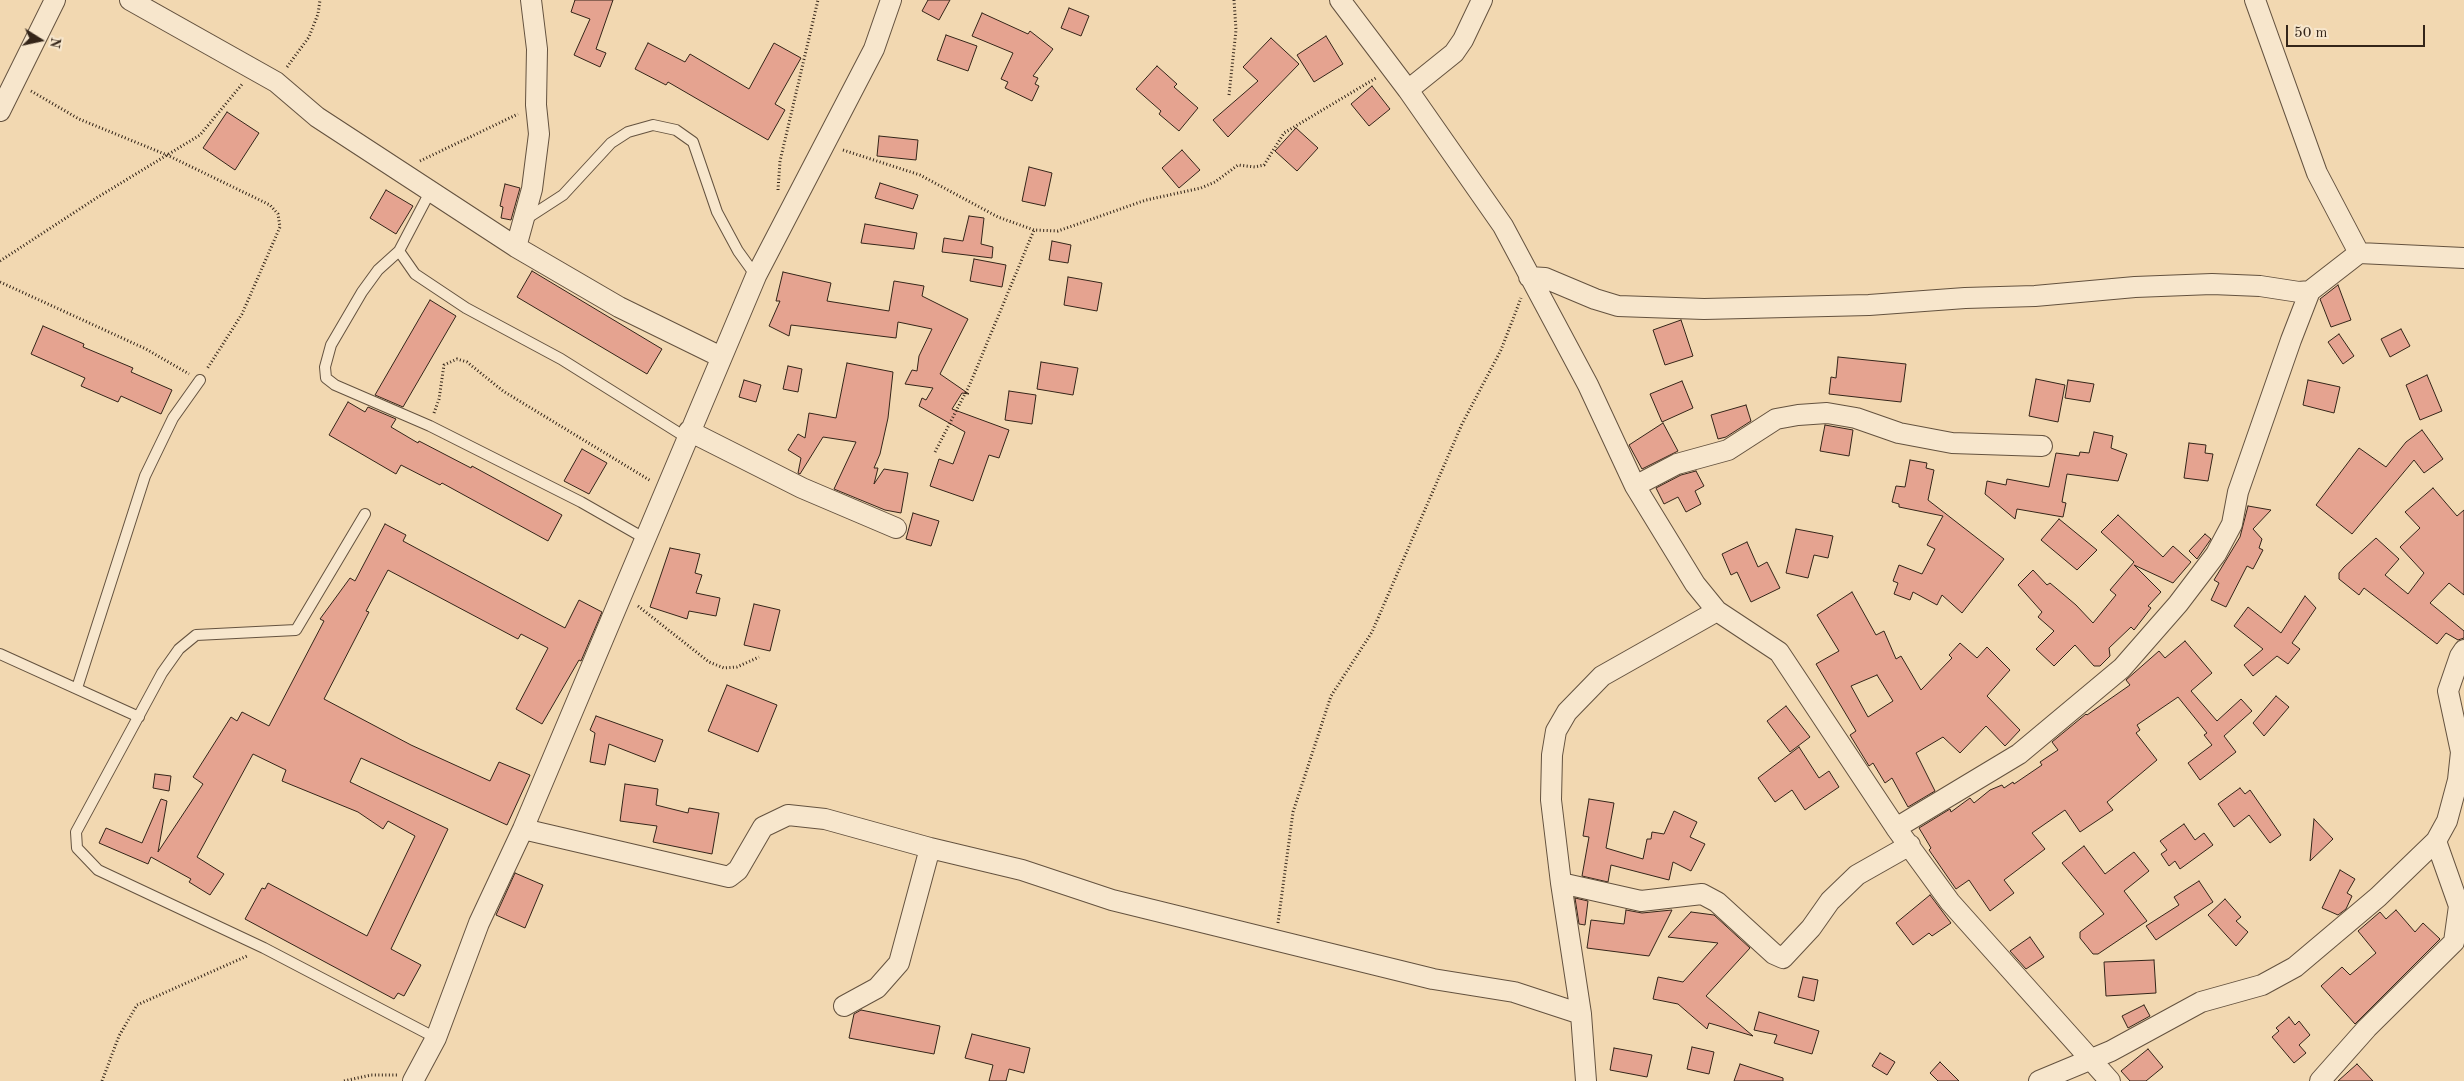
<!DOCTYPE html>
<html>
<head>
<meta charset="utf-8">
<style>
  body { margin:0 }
  #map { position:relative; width:2464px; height:1081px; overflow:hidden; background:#f2d8b1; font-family:"Old Standard TT",serif }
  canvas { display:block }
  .north { position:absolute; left:15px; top:15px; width:50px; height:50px; -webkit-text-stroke:4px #f7e6cc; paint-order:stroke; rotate:100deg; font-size:14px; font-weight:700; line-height:20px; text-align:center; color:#342519 }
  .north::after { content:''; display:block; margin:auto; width:18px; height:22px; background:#342519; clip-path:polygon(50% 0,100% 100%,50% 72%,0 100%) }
  .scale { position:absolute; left:2286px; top:25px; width:139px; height:22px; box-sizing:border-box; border:2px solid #342519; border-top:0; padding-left:6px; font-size:15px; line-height:18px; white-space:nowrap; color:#342519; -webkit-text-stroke:4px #f7e6cc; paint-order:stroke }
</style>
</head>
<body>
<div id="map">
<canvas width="2464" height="1081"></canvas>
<div class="north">N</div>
<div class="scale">50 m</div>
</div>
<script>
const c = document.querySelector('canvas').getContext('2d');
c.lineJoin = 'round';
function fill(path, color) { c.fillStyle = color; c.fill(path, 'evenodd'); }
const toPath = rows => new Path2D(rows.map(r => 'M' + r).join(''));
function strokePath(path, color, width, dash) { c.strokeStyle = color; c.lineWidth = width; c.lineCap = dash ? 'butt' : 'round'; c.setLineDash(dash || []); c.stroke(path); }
const building = toPath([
  [575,0,613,0,596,49,606,53,600,67,574,55,590,19,571,12,575,0],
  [928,0,950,0,939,20,922,11,928,0],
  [1069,8,1089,16,1081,36,1061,28,1069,8],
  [982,13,1028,34,1030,31,1053,49,1033,76,1038,78,1035,84,1039,86,1032,101,1005,88,1008,82,1001,79,1013,53,972,36,982,13],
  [946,35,977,46,968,71,937,60,946,35],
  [1326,36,1343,64,1314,82,1297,55,1326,36],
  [1271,38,1299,64,1228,137,1213,120,1258,81,1243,67,1271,38],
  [648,43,685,62,690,54,749,89,774,43,801,58,775,104,785,110,768,140,668,82,666,85,635,69,648,43],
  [1157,66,1177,84,1174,87,1198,108,1179,131,1159,114,1161,111,1136,89,1157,66],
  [1372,86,1390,109,1369,126,1351,104,1372,86],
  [227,112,259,133,235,170,203,148,227,112],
  [1296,128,1318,148,1297,171,1275,151,1296,128],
  [879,136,918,140,916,160,877,156,879,136],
  [1182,150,1200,170,1179,188,1162,168,1182,150],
  [1029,167,1052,173,1045,206,1022,201,1029,167],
  [880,183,918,195,913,209,875,198,880,183],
  [505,184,520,188,511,220,501,218,503,207,500,206,505,184],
  [386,190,413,206,396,234,370,218,386,190],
  [969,216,984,218,981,244,993,247,992,258,942,252,944,238,963,241,969,216],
  [865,224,917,233,914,249,861,243,865,224],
  [1052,241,1071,245,1068,263,1049,260,1052,241],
  [974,259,1006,265,1002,287,970,281,974,259],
  [532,271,662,349,647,374,517,297,532,271],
  [783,272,831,283,827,301,889,311,894,281,924,286,922,296,968,319,940,374,969,394,962,393,952,409,1009,430,999,458,989,455,973,501,930,486,939,459,953,464,965,432,919,406,922,398,926,400,933,388,905,384,912,370,917,371,919,356,932,329,898,322,896,338,791,325,789,336,769,326,780,301,776,301,783,272],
  [1068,277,1102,283,1097,311,1064,305,1068,277],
  [2338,285,2351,320,2331,327,2320,299,2338,285],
  [430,300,456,316,403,407,375,395,430,300],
  [1681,320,1693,356,1665,365,1653,330,1681,320],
  [43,326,84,344,83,347,133,368,131,372,172,390,161,414,121,396,118,402,81,386,85,378,31,354,43,326],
  [2401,329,2410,346,2390,357,2381,339,2401,329],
  [2339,334,2354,356,2343,364,2328,342,2339,334],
  [1838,357,1906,364,1901,402,1829,394,1831,377,1836,378,1838,357],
  [1041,362,1078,368,1073,395,1037,389,1041,362],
  [847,363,893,372,888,418,880,454,874,468,878,468,874,484,884,469,908,473,901,513,885,510,834,489,856,442,823,437,800,474,798,473,801,458,788,450,798,434,805,438,809,413,836,418,847,363],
  [788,366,802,369,798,392,783,389,788,366],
  [2427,375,2442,411,2420,420,2406,385,2427,375],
  [2036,379,2065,385,2058,422,2029,416,2036,379],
  [744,380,761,385,756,402,739,397,744,380],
  [2068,380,2094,384,2090,402,2065,398,2068,380],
  [2308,380,2340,387,2334,413,2303,405,2308,380],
  [1682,381,1693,408,1662,422,1650,394,1682,381],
  [1009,391,1036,395,1032,424,1005,420,1009,391],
  [348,402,365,412,368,407,396,419,391,427,418,443,419,441,471,468,472,466,562,515,548,541,442,483,440,485,401,465,396,474,329,435,348,402],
  [1746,405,1751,421,1726,437,1718,439,1711,415,1746,405],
  [1663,423,1678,451,1642,469,1629,445,1663,423],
  [1825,425,1853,430,1849,456,1820,451,1825,425],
  [2422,430,2443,459,2424,473,2414,460,2352,534,2316,505,2359,448,2386,467,2406,442,2422,430],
  [2094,432,2113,436,2111,448,2127,454,2118,481,2067,474,2062,502,2066,503,2063,517,2017,509,2015,519,1985,494,1987,481,2006,485,2007,479,2049,487,2056,453,2079,456,2080,452,2089,453,2094,432],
  [2189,443,2206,445,2205,453,2213,454,2208,481,2184,478,2189,443],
  [582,449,607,463,589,494,564,481,582,449],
  [1910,460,1927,463,1926,468,1934,470,1928,500,2004,559,1962,613,1942,595,1937,605,1913,592,1910,600,1894,594,1898,583,1893,581,1899,565,1922,574,1935,549,1927,545,1943,516,1899,507,1899,504,1892,502,1896,486,1905,487,1910,460],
  [1696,471,1704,486,1695,491,1701,504,1686,512,1678,497,1664,504,1656,488,1681,475,1696,471],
  [2433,488,2457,516,2464,510,2464,595,2449,583,2430,603,2464,631,2464,638,2458,640,2446,633,2437,644,2364,588,2359,595,2339,579,2339,573,2344,567,2376,538,2399,559,2385,575,2408,594,2424,573,2400,547,2420,528,2405,512,2433,488],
  [2248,506,2271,510,2253,529,2262,539,2259,548,2263,550,2253,569,2247,566,2226,607,2211,600,2219,583,2214,580,2240,537,2248,506],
  [913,513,939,521,931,546,906,539,913,513],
  [2118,515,2163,557,2173,546,2191,562,2173,583,2134,565,2161,592,2148,606,2151,608,2134,630,2131,627,2109,648,2110,656,2100,666,2094,666,2075,645,2054,666,2036,649,2054,631,2038,617,2042,612,2018,585,2033,570,2047,585,2050,583,2076,605,2093,623,2116,595,2110,590,2134,562,2101,532,2118,515],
  [2059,519,2097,550,2077,570,2041,540,2059,519],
  [385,524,406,535,403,541,565,628,579,600,602,612,581,661,579,660,542,724,516,709,548,648,521,634,518,639,388,570,366,611,369,612,324,699,411,745,490,781,499,762,530,775,507,825,361,758,350,782,448,829,391,949,421,965,404,996,398,993,394,999,245,919,262,888,265,889,268,883,367,936,415,836,388,821,383,829,358,812,282,781,286,770,253,754,197,857,224,874,210,895,189,882,191,879,151,857,148,864,99,843,106,828,142,843,161,799,167,801,158,852,203,784,193,777,231,717,237,721,242,712,269,726,324,621,320,619,350,578,355,581,385,524],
  [1796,529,1833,536,1828,558,1814,555,1808,578,1786,573,1796,529],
  [2205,534,2211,539,2197,559,2189,551,2205,534],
  [1747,542,1758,567,1767,562,1780,588,1751,602,1737,572,1731,575,1722,554,1747,542],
  [670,548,700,554,695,573,702,575,696,593,720,598,716,616,689,611,687,619,650,607,670,548],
  [1852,592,1876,635,1884,631,1896,659,1901,656,1921,690,1952,658,1949,655,1960,643,1977,658,1987,647,2010,670,1987,696,2020,730,2005,746,1986,726,1960,753,1943,737,1916,753,1935,791,1908,807,1892,778,1885,783,1873,763,1869,766,1850,735,1856,731,1816,664,1839,651,1817,615,1852,592],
  [1877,675,1893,701,1868,717,1851,686,1877,675],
  [2305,596,2316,608,2292,643,2300,649,2288,664,2277,656,2253,676,2244,665,2263,649,2234,626,2248,607,2281,633,2305,596],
  [754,604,780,610,770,651,744,645,754,604],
  [2185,641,2212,673,2191,691,2217,721,2241,699,2252,711,2224,736,2236,752,2200,780,2188,763,2212,745,2204,735,2207,733,2178,697,2137,725,2140,730,2136,733,2157,760,2107,802,2113,810,2080,832,2065,810,2032,833,2045,849,2004,880,2014,893,1990,911,1969,880,1956,889,1929,850,1931,848,1919,828,1950,809,1951,812,1970,798,1974,803,1990,790,2002,785,2004,788,2013,782,2014,784,2042,765,2040,762,2058,750,2052,742,2086,714,2087,715,2130,685,2126,680,2159,651,2165,658,2185,641],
  [727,685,777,705,758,752,708,731,727,685],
  [2276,696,2289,707,2264,736,2253,723,2276,696],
  [1786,706,1810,737,1790,752,1767,721,1786,706],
  [596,716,663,740,655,762,609,744,605,765,590,762,595,733,590,730,596,716],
  [1799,747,1819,778,1829,771,1839,787,1805,810,1792,790,1775,802,1758,778,1799,747],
  [155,774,171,776,169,791,153,788,155,774],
  [625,784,658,789,656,805,688,813,689,808,719,813,712,854,653,842,657,826,620,821,625,784],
  [2240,788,2245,794,2250,790,2281,835,2270,843,2249,815,2234,827,2218,804,2240,788],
  [1589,799,1614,803,1606,848,1643,859,1647,839,1651,839,1652,832,1664,834,1674,811,1697,822,1690,837,1705,844,1691,871,1673,862,1669,880,1611,865,1608,882,1582,876,1589,837,1583,836,1589,799],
  [2314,819,2333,839,2310,861,2314,819],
  [2184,824,2195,840,2204,833,2213,845,2180,869,2175,861,2169,866,2161,854,2167,850,2160,841,2184,824],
  [2084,846,2105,874,2134,852,2149,871,2124,891,2147,921,2098,954,2093,954,2080,938,2080,932,2104,914,2062,863,2084,846],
  [2340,870,2355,879,2347,893,2352,896,2346,909,2338,915,2322,908,2340,870],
  [515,873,543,885,525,928,496,915,515,873],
  [2199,881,2213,902,2156,940,2146,926,2179,905,2174,897,2199,881],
  [1930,895,1951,923,1932,936,1929,933,1913,945,1896,923,1930,895],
  [1575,898,1588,901,1585,925,1579,924,1575,898],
  [2225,899,2241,917,2236,921,2248,932,2236,946,2208,915,2225,899],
  [1626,910,1642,913,1672,910,1649,956,1587,948,1591,920,1624,924,1626,910],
  [2396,910,2415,932,2423,923,2440,939,2355,1024,2321,986,2342,967,2350,975,2376,953,2358,931,2380,912,2386,919,2396,910],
  [1691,912,1714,915,1750,948,1706,996,1753,1036,1709,1023,1707,1029,1678,1004,1653,999,1658,977,1683,982,1718,943,1668,937,1691,912],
  [2030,937,2044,957,2026,969,2010,951,2030,937],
  [2154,960,2156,993,2106,996,2104,962,2154,960],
  [1803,977,1818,980,1814,1001,1798,997,1803,977],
  [2144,1005,2150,1016,2128,1028,2122,1016,2144,1005],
  [861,1010,940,1026,934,1054,849,1038,854,1014,861,1010],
  [1759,1012,1819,1031,1812,1054,1774,1043,1777,1035,1754,1030,1759,1012],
  [2289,1017,2295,1025,2299,1021,2310,1035,2299,1045,2306,1053,2294,1063,2272,1037,2279,1031,2276,1028,2289,1017],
  [972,1034,1030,1048,1024,1073,1009,1069,1006,1081,989,1081,993,1065,965,1058,972,1034],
  [1692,1047,1714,1052,1709,1074,1687,1069,1692,1047],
  [1614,1048,1652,1055,1647,1077,1610,1070,1614,1048],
  [2148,1049,2163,1067,2146,1081,2130,1081,2121,1071,2148,1049],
  [1880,1053,1895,1062,1887,1075,1872,1066,1880,1053],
  [1940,1062,1959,1081,1938,1081,1930,1073,1940,1062],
  [1740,1064,1783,1078,1783,1081,1734,1081,1740,1064],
  [2357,1064,2373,1081,2338,1081,2357,1064]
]);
fill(building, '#e5a390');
strokePath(building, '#342519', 1);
const service = toPath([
  [431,190,399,251,415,274,466,308,561,359,687,438],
  [526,219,563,195,611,143,628,132,653,125,676,130,693,142,717,212,738,251,756,276],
  [399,251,378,270,362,292,331,345,325,367,326,378,335,385,430,426,581,502,644,538],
  [365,514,296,630,196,635,179,649,162,673,76,832,77,848,98,870,264,948,436,1038],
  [0,654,139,717],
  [77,688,145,476,173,418,200,380]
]);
const minor = toPath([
  [130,0,276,82,317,117,516,247,619,307,721,357],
  [1340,0,1408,90,1503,226,1588,385,1635,486,1695,584,1717,611,1779,652,1896,828,1950,902,2110,1081],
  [2255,0,2317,173,2359,253,2464,258],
  [1408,90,1454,53,1463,40,1482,0],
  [0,111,55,0],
  [516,247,532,189,539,134,536,105,537,49,531,0],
  [1529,277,1545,278,1595,299,1618,306,1704,309,1869,305,1965,298,2035,296,2135,287,2212,284,2260,286,2299,292,2310,291,2359,253],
  [689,431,802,488,896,528],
  [1635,486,1677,464,1728,450,1776,419,1798,415,1827,413,1856,418,1899,433,1952,443,2042,446],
  [1896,828,2019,754,2122,668,2178,604,2216,554,2232,524,2238,492,2291,340,2310,291],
  [523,829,729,877,738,870,763,827,788,815,825,819,930,848,1022,870,1112,900,1433,979,1514,992,1581,1014],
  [1561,883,1641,901,1702,894,1717,902,1774,954,1783,958,1811,928,1830,901,1857,875,1910,845],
  [844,1006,877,988,899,963,930,848],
  [413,1081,436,1038,479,923,523,829,756,276,874,49,891,0],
  [1586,1081,1581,1014,1561,883,1551,800,1552,755,1556,731,1567,712,1602,676,1717,611],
  [2039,1081,2111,1051,2201,1002,2262,985,2295,967,2378,897,2436,841,2447,821,2458,780,2461,752,2448,691,2460,656,2464,650],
  [2320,1081,2367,1028,2454,942,2459,906,2436,841]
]);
strokePath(service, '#64523f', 12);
strokePath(minor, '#64523f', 22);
strokePath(toPath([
  [287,67,309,37,318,14,320,0],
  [31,91,79,119,167,155,270,205,278,214,280,227,242,314,207,369],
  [1229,95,1236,30,1234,0],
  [843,150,920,175,998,217,1034,230,1058,231,1146,200,1201,188,1215,182,1238,165,1255,167,1264,165,1284,133,1376,78],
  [420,161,518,114],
  [778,190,780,161,818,0],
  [0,261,98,197,200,135,243,83],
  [0,282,146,349,189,374],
  [434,413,439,399,444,365,457,359,467,362,503,391,651,481],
  [935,452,970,384,1034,230],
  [638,606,709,662,724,668,737,667,759,657],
  [1278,923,1293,812,1331,696,1372,632,1462,424,1501,350,1521,298],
  [102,1081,119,1036,137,1005,247,956],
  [344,1081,371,1075,397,1075]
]), '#342519', 3, [1, 2.5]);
strokePath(service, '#f7e6cc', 10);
strokePath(minor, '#f7e6cc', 20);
</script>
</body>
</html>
